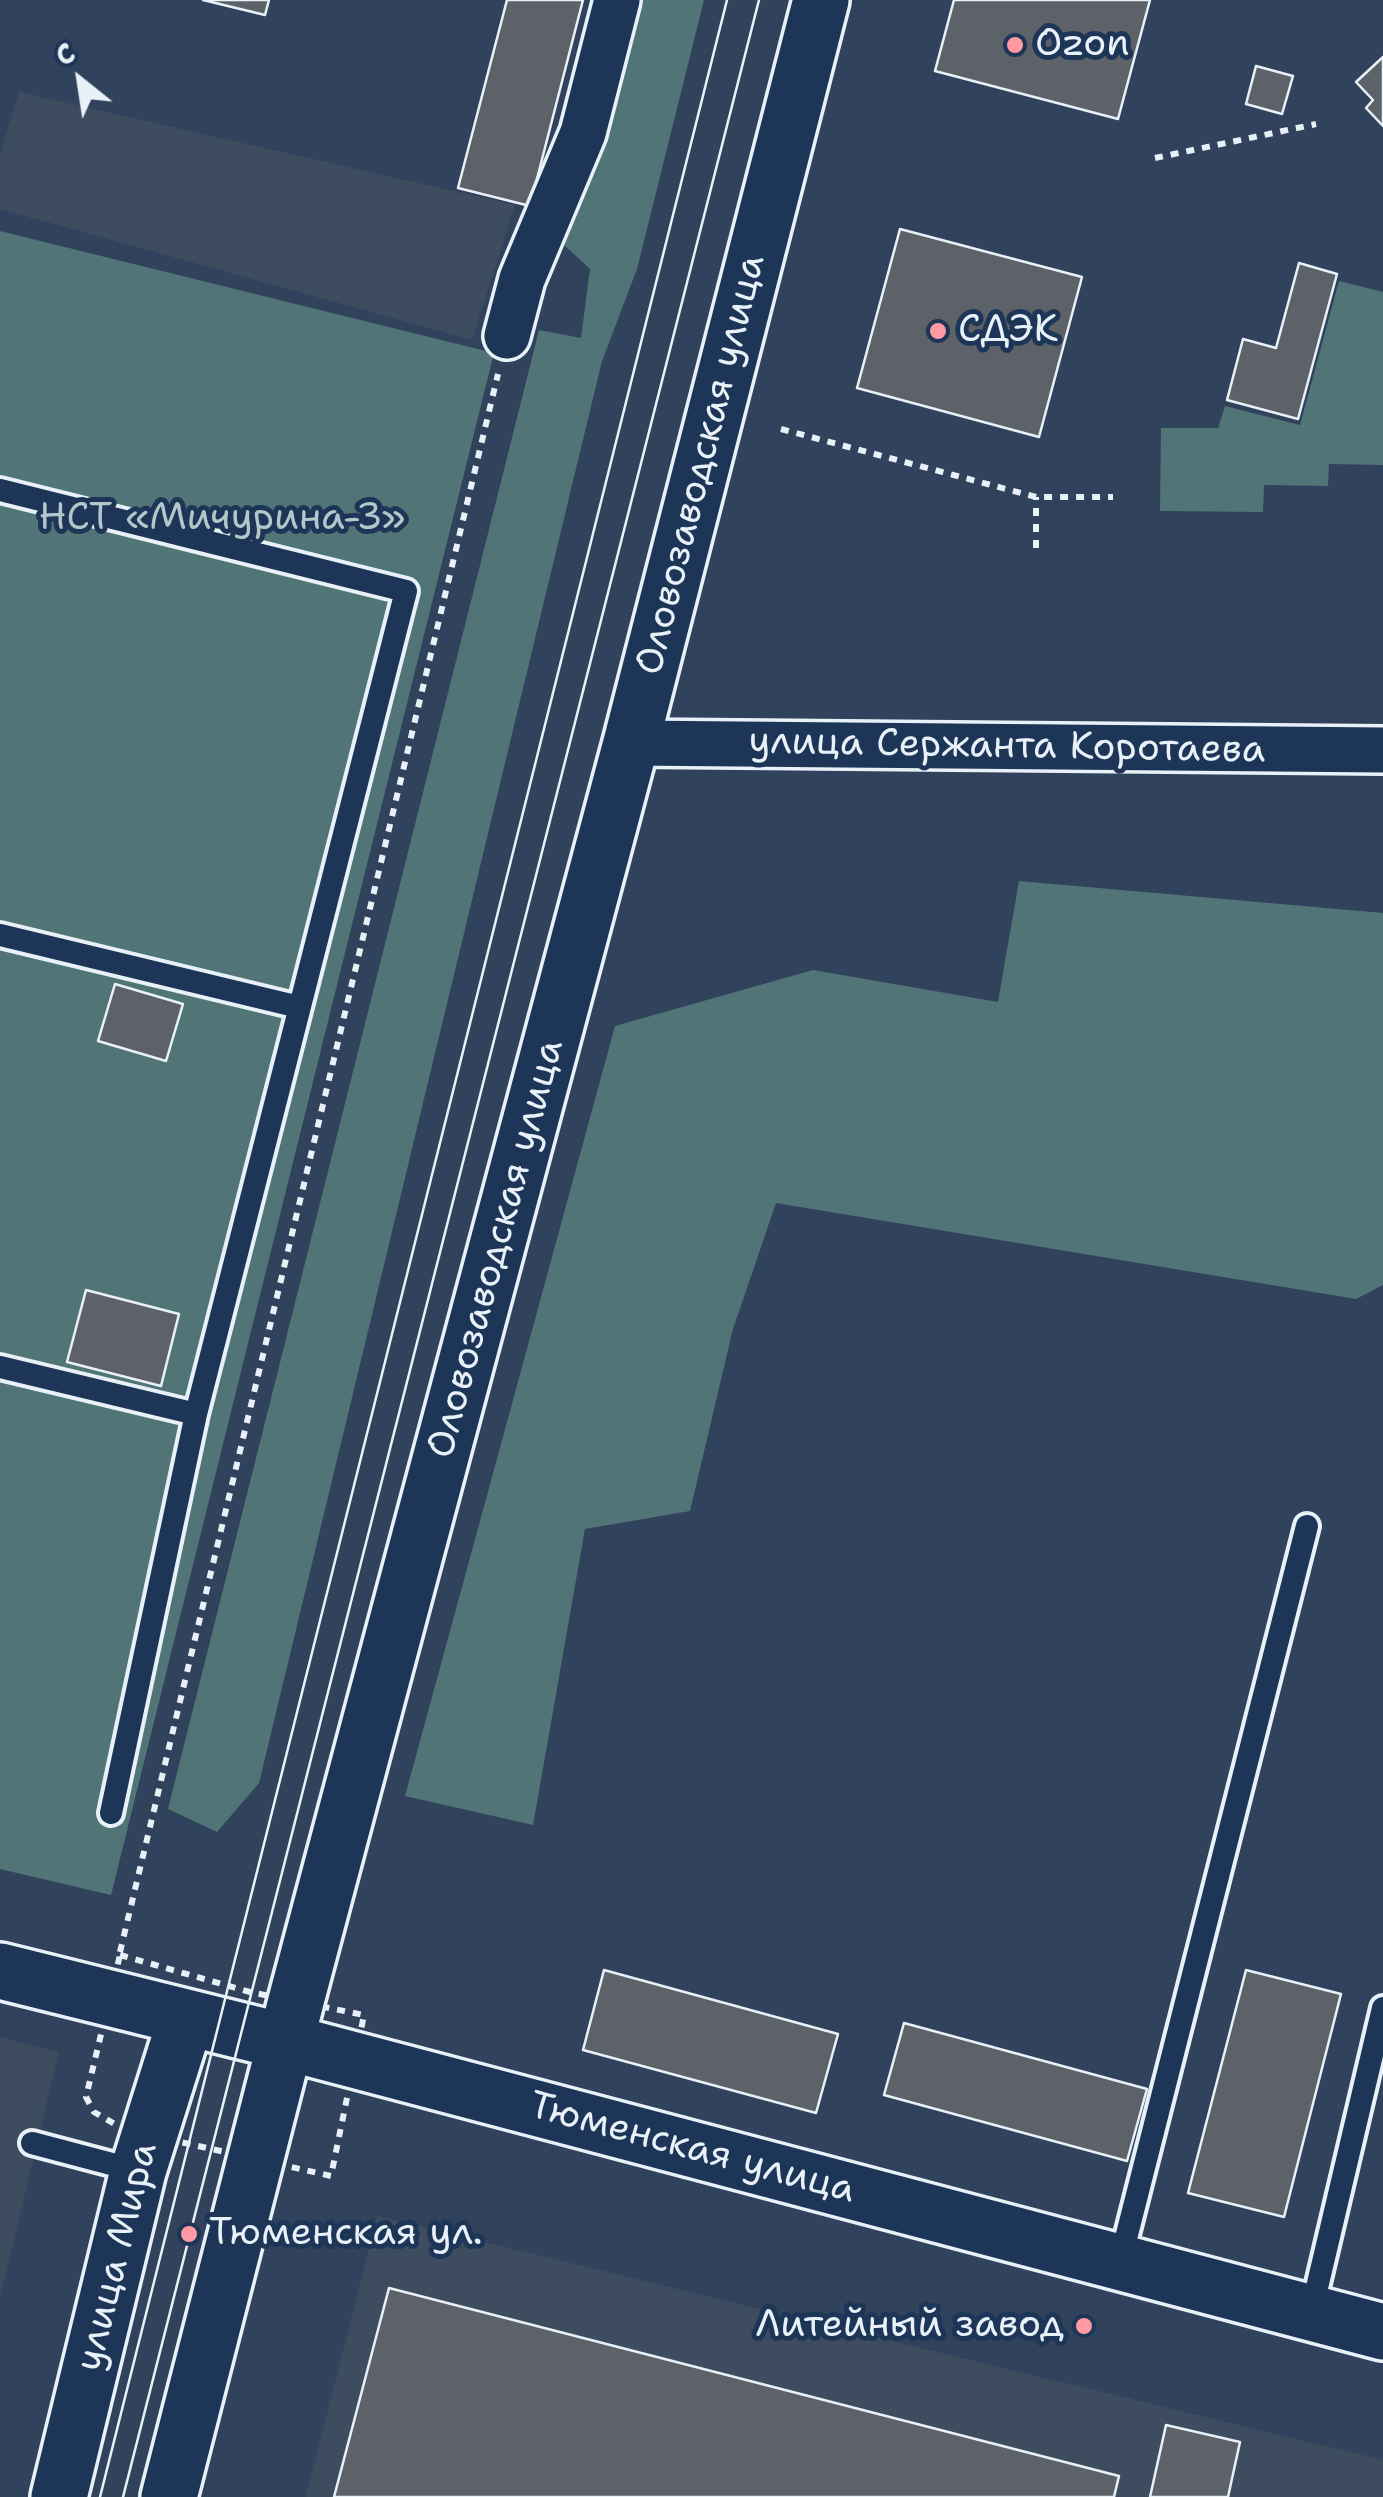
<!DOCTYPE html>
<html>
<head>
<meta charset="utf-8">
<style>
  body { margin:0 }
  #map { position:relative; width:1383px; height:2497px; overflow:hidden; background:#30425c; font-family:"Shantell Sans",sans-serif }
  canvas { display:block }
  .north { position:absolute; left:30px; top:30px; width:100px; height:100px; -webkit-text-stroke:8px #1d3557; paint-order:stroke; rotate:330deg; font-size:28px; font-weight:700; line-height:40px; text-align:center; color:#e8f1f8 }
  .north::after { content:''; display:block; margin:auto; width:35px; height:45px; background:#e8f1f8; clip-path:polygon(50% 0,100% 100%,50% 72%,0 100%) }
</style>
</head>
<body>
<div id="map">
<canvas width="1383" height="2497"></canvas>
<div class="north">С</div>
</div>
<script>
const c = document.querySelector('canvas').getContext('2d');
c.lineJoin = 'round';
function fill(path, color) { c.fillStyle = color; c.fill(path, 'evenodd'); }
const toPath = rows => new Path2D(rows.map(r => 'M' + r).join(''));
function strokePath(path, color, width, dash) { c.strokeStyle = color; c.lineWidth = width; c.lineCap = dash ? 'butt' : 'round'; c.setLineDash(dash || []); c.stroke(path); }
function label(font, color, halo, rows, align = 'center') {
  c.font = font + ' "Shantell Sans",sans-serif'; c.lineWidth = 10; c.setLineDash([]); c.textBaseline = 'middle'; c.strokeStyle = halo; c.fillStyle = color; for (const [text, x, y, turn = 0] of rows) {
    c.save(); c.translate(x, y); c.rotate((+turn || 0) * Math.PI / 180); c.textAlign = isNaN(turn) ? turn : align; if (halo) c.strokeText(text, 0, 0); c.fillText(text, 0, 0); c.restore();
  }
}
fill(toPath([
  [19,92,515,205,472,340,0,209,0,154],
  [0,2037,59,2052,0,2298],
  [377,2216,1383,2460,1383,2497,306,2497]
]), '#3e4c60');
fill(toPath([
  [633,0,704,0,637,269,602,361,259,1783,217,1832,168,1809,539,330,581,338,590,269,563,244],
  [0,231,494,353,111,1895,0,1869],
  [1339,281,1383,292,1383,465,1329,464,1328,486,1264,485,1263,512,1160,511,1161,428,1218,428,1225,406,1300,425],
  [1019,881,1383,913,1383,1285,1356,1299,776,1203,733,1329,690,1511,585,1529,533,1825,405,1796,615,1026,813,970,998,1002]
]), '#517576');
const building = toPath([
  [203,0,269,0,265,15,203,0],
  [507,0,583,0,530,206,458,188,507,0],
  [954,0,1150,0,1118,119,935,71,954,0],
  [1383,57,1383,126,1366,108,1373,100,1356,82,1383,57],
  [1256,66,1293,76,1282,114,1246,104,1256,66],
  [900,229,1082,277,1039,437,857,388,900,229],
  [1299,263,1337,274,1298,419,1227,400,1243,339,1276,348,1299,263],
  [115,984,183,1004,166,1061,98,1041,115,984],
  [86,1290,179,1314,161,1386,67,1362,86,1290],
  [604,1970,838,2034,816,2113,583,2050,604,1970],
  [1246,1970,1341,1994,1284,2217,1188,2193,1246,1970],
  [904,2023,1147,2089,1127,2161,884,2095,904,2023],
  [389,2288,1119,2476,1114,2497,334,2497,389,2288],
  [1166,2425,1240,2442,1228,2497,1150,2497,1166,2425]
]);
fill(building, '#5d6268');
strokePath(building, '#e8f1f8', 2.5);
const lane = toPath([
  [0,490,406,591,196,1414,111,1813],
  [0,935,299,1007],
  [0,1367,196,1414],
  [32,2143,138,2171],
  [1120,2262,1307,1526],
  [1311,2313,1383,2008]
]);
const street = toPath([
  [507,336,522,279,583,133,617,0],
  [631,743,1383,750]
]);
const secondary = toPath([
  [0,1971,286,2042,1383,2332],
  [59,2497,138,2171,186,2019],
  [169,2497,296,2001,631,743,821,0]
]);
strokePath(lane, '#e8f1f8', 30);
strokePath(street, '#e8f1f8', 52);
strokePath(secondary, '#e8f1f8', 62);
strokePath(toPath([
  [1155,158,1316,124],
  [781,429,1036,497,1113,497],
  [1036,548,1036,497],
  [120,1952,498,374],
  [120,1955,250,1992,364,2015,331,2176,123,2129,94,2112,86,2097,120,1955]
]), '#e8f1f8', 6, [8, 8]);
strokePath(lane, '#1d3557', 22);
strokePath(street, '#1d3557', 45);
strokePath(secondary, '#1d3557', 55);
strokePath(toPath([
  [100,2497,727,0],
  [123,2497,759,0]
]), '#e8f1f8', 2.5);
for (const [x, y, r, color] of [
  [1015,45,10,"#ff9aa2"],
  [938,331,10,"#ff9aa2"],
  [189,2234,10,"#ff9aa2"],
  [1084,2326,10,"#ff9aa2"]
]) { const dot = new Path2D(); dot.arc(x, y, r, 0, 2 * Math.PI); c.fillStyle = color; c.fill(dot); strokePath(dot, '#1d3557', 4); }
label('38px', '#e8f1f8', '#1d3557', [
  ["Ozon",1035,45],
  ["СДЭК",958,331],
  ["Тюменская ул.",209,2234],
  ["Литейный завод",1064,2326,"right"]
], 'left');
label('38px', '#e8f1f8', '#1d3557', [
  ["Оловозаводская улица",702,465,-76],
  ["улица Сержанта Коротаева",1007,747,1],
  ["Оловозаводская улица",497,1249,-75],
  ["Тюменская улица",692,2149,15],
  ["улица Мира",118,2257,-76]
]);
label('38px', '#b3c6ca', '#1d3557', [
  ["НСТ «Мичурина-3»",222,519]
]);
</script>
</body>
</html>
